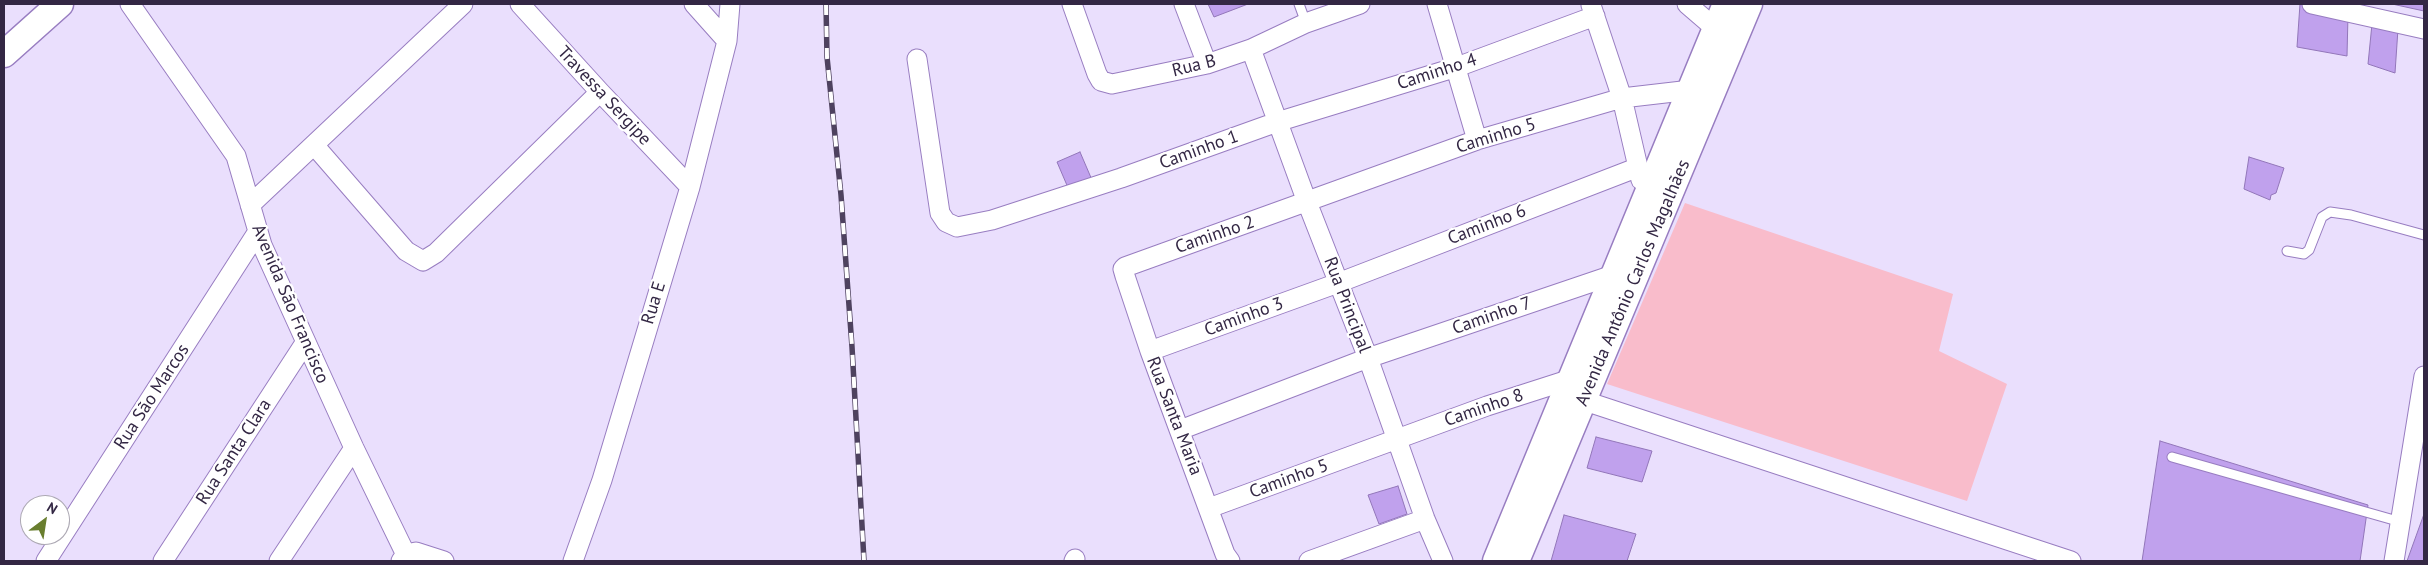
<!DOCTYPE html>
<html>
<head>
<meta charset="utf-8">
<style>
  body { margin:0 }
  #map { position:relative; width:2428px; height:565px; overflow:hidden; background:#eadffd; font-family:"PT Sans",sans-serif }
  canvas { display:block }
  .frame { position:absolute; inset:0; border:5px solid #332744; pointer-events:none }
  .north { position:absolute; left:20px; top:495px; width:50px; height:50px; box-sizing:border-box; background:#fff; border:1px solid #ada9b4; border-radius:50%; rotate:31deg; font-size:14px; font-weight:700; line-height:20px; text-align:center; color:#332744 }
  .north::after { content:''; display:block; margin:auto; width:18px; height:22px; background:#697e2f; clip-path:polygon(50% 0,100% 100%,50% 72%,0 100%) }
</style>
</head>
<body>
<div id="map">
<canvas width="2428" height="565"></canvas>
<div class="frame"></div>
<div class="north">N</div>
</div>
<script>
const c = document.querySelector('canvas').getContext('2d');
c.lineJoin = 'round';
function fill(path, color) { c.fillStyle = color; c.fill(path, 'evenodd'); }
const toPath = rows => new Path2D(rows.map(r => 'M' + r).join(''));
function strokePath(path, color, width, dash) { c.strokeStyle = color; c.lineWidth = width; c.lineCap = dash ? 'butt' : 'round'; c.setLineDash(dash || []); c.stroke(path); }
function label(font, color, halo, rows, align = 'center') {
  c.font = font + ' "PT Sans",sans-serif'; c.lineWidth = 4.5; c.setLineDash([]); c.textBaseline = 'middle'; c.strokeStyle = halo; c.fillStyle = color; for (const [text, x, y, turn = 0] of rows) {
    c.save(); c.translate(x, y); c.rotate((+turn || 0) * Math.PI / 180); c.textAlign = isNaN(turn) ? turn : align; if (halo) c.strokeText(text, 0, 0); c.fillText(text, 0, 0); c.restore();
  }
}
fill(toPath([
  [1685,203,1953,294,1939,351,2007,384,1967,501,1607,384]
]), '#f9bccb');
const building = toPath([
  [1208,4,1248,4,1214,17,1208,4],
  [2300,4,2348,15,2347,56,2297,47,2300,4],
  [2392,4,2424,4,2424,11,2392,4],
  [2372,24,2398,29,2395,73,2368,64,2372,24],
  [1080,152,1092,180,1069,190,1057,162,1080,152],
  [2249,157,2284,168,2276,193,2271,195,2270,200,2244,189,2249,157],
  [1596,437,1652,451,1642,482,1587,468,1596,437],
  [2160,441,2368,505,2360,561,2142,561,2160,441],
  [1398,486,1407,514,1379,524,1368,495,1398,486],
  [2424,514,2424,561,2407,561,2424,514],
  [1564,515,1636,534,1627,561,1551,561,1564,515]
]);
fill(building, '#c0a1ed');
strokePath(building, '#9276b9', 1);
const lane = toPath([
  [1299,4,1306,23],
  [2287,251,2304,254,2309,250,2322,217,2330,212,2351,215,2424,235],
  [2172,457,2401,522]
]);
const street = toPath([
  [130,4,236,156,262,245,354,448,409,561],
  [520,4,600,92,690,187],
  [694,4,727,41],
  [1072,4,1097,74,1101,81,1112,84,1207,64,1251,49,1306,23,1360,4],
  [1184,4,1207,64],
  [1437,4,1477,140],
  [1687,4,1716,29],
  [2312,4,2424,29],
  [1591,5,1622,98,1641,180],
  [1251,49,1307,202,1368,358,1425,519,1443,561],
  [917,59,940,213,946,222,957,227,992,220,1121,178,1277,122,1457,67,1595,16],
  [314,145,406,251,423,261,436,253,600,92],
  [250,205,463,4],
  [1150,351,1338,283,1636,168],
  [1585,401,2071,561],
  [1180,430,1368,358,1616,274],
  [1209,508,1487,406,1571,379],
  [46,561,257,233],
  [163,561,305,343],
  [279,561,354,448],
  [401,561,406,554,416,552,444,561],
  [573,561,602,480,690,187,727,41,730,4],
  [1074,561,1075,559],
  [1230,561,1225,554,1150,351,1125,276,1123,269,1125,267,1477,140,1622,98,1691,90],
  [1309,561,1425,519],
  [2394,561,2424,376]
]);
const secondary = toPath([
  [4,54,60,4],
  [1496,561,1726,4],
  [1516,561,1749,4]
]);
strokePath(lane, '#987dc1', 11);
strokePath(street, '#987dc1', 21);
strokePath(secondary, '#987dc1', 29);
strokePath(lane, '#fff', 9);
strokePath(street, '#fff', 19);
strokePath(secondary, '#fff', 26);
const rail = toPath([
  [826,4,827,57,841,195,852,347,864,561]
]);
strokePath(rail, '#4e425f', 5.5);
strokePath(rail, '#fff', 4, [11]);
label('18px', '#332744', '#fff', [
  ["Rua B",1194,66,-14],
  ["Caminho 4",1437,72,-18],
  ["Travessa Sergipe",604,96,47],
  ["Caminho 5",1496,136,-17],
  ["Caminho 1",1199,150,-20],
  ["Caminho 6",1487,225,-21],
  ["Caminho 2",1215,235,-19],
  ["Avenida Antônio Carlos Magalhães",1633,283,-67],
  ["Rua E",654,303,-73],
  ["Avenida São Francisco",290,304,67],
  ["Rua Principal",1347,305,69],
  ["Caminho 7",1492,316,-19],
  ["Caminho 3",1244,317,-20],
  ["Rua São Marcos",152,397,-57],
  ["Caminho 8",1484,408,-19],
  ["Rua Santa Maria",1174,416,69],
  ["Rua Santa Clara",234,452,-57],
  ["Caminho 5",1289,479,-20]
]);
</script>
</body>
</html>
